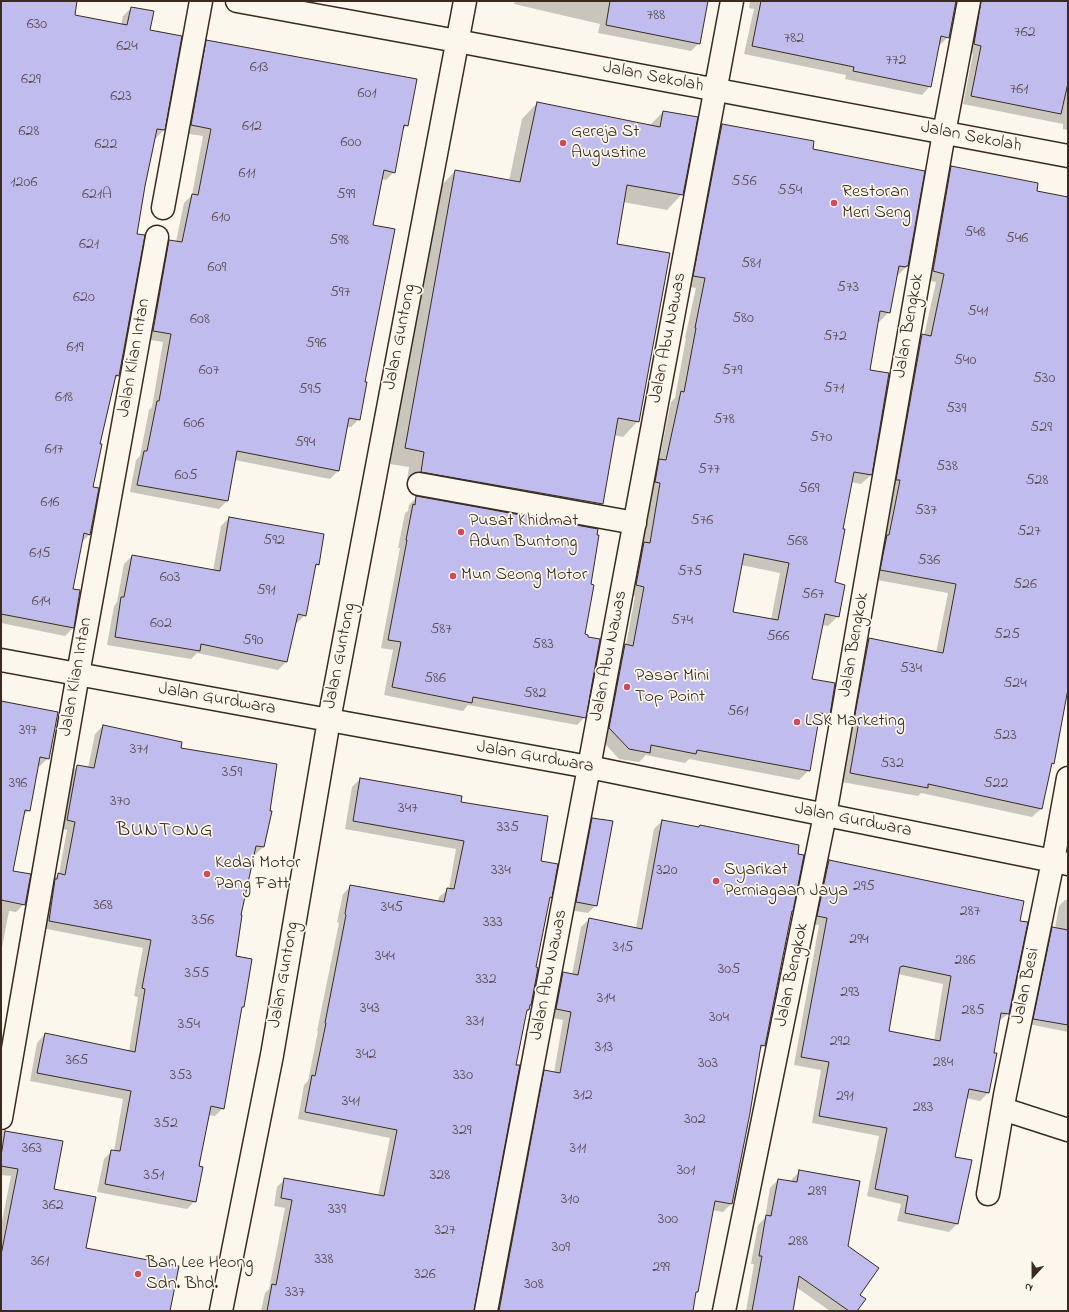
<!DOCTYPE html>
<html>
<head>
<meta charset="utf-8">
<style>
  body { margin:0 }
  #map { position:relative; width:1069px; height:1312px; overflow:hidden; background:#fbf7ec; font-family:"Indie Flower",sans-serif }
  canvas { display:block }
  .frame { position:absolute; inset:0; border:2px solid #3b2a1e; pointer-events:none }
  .north { position:absolute; left:1013px; top:1256px; width:40px; height:40px; -webkit-text-stroke:3px #fbf7ec; paint-order:stroke; rotate:201deg; font-size:11px; font-weight:700; line-height:16px; text-align:center; color:#3b2a1e }
  .north::after { content:''; display:block; margin:auto; width:14px; height:18px; background:#3b2a1e; clip-path:polygon(50% 0,100% 100%,50% 72%,0 100%) }
</style>
</head>
<body>
<div id="map">
<canvas width="1069" height="1312"></canvas>
<div class="frame"></div>
<div class="north">N</div>
</div>
<script>
const c = document.querySelector('canvas').getContext('2d');
c.lineJoin = 'round';
function fill(path, color) { c.fillStyle = color; c.fill(path, 'evenodd'); }
const toPath = rows => new Path2D(rows.map(r => 'M' + r).join(''));
function strokePath(path, color, width, dash) { c.strokeStyle = color; c.lineWidth = width; c.lineCap = dash ? 'butt' : 'round'; c.setLineDash(dash || []); c.stroke(path); }
function label(font, color, halo, rows, align = 'center') {
  c.font = font + ' "Indie Flower",sans-serif'; c.lineWidth = 3.5; c.setLineDash([]); c.textBaseline = 'middle'; c.strokeStyle = halo; c.fillStyle = color; for (const [text, x, y, turn = 0] of rows) {
    c.save(); c.translate(x, y); c.rotate((+turn || 0) * Math.PI / 180); c.textAlign = isNaN(turn) ? turn : align; if (halo) c.strokeText(text, 0, 0); c.fillText(text, 0, 0); c.restore();
  }
}
fill(toPath([
  [1,1,76,1,74,16,121,25,123,16,131,8,149,31,164,130,156,138,154,138,136,235,118,376,114,380,99,445,92,487,90,534,81,543,72,590,73,628,65,636,1,623],
  [515,1,703,1,699,43,691,51,598,33,600,24,514,4],
  [750,1,955,1,948,37,940,45,938,45,930,86,922,95,845,79,846,75,744,54,754,9,749,8],
  [985,1,1068,1,1068,130,1063,129,1063,124,963,104,973,54,966,52,973,13],
  [207,41,407,125,402,131,394,172,386,180,382,179,372,226,364,383,359,419,351,427,347,427,338,471,330,479,235,460,227,501,219,509,130,492,136,460,140,456,149,410,152,407,163,342,145,339,162,249,170,241,176,242,184,203,192,195,203,136,183,133,199,49],
  [537,103,649,126,663,112,682,194,667,210,623,202,616,245,638,421,623,437,614,435,602,504,586,519,406,487,409,467,390,464,440,187,455,171,509,181,522,119],
  [722,125,811,149,907,266,897,276,896,275,889,312,879,322,877,322,869,370,871,475,861,484,851,482,834,583,838,616,828,626,822,625,811,680,834,684,829,715,819,724,817,724,809,770,799,780,689,759,685,763,646,755,639,762,619,759,600,738,615,655,626,645,635,596,627,595,635,552,642,546,651,492,650,469,659,461,671,402,675,398,686,338,685,338,696,288,684,286,712,134],
  [741,565,780,573,771,620,732,613],
  [951,167,1036,192,1068,198,1068,684,1041,809,1032,817,921,793,918,796,842,782,860,648,869,639,936,653,948,593,872,579,913,344,922,336,924,336,936,282,924,280,943,176],
  [417,497,590,585,584,635,585,717,577,725,468,705,463,711,384,695,393,650,381,648,400,548,398,548,405,513,408,511,409,505],
  [229,518,318,564,315,568,305,615,297,623,295,623,286,662,278,670,197,653,191,659,107,645,114,606,117,602,124,564,132,556,213,571,221,526],
  [1,702,48,758,40,766,38,766,29,810,23,816,12,872,24,904,16,912,9,911,1,952],
  [103,726,180,748,263,847,255,855,253,854,240,916,235,957,243,1006,241,1009,223,1108,215,1116,208,1115,198,1167,195,1201,187,1209,97,1192,104,1159,112,1151,114,1151,123,1099,30,1081,37,1043,45,1034,129,1051,138,997,134,996,143,948,42,928,50,882,59,874,67,830,60,828,69,774,78,766,88,768,95,734],
  [360,779,460,803,540,862,557,865,551,897,548,900,528,1010,525,1012,466,1311,261,1311,265,1293,269,1289,285,1208,274,1206,277,1187,285,1179,378,1196,390,1138,298,1119,304,1085,308,1081,318,1031,317,1031,339,923,337,922,343,894,351,886,438,902,439,897,449,889,456,849,345,829,352,787],
  [592,819,596,905,588,913,569,910,584,827],
  [662,821,764,1045,760,1050,731,1204,723,1212,712,1210,697,1292,695,1294,692,1311,493,1311,537,1079,545,1071,554,1073,563,1020,548,1017,555,981,563,973,572,975,581,927,589,919,636,928,654,829],
  [829,861,1019,921,1008,1014,999,1021,988,1093,980,1101,966,1098,954,1158,957,1224,949,1232,897,1221,901,1204,867,1196,879,1136,812,1123,821,1070,794,1065,819,925,810,924,821,869],
  [898,974,943,984,934,1041,887,1031],
  [1065,900,1068,900,1068,1032,1028,1024,1047,934,1053,928,1055,928,1059,906],
  [1,1131,62,1142,53,1189,85,1248,169,1311,1,1311,1,1226,11,1176,1,1175],
  [800,1171,847,1247,858,1295,856,1311,830,1311,796,1287,791,1311,746,1311,754,1264,751,1264,758,1225,765,1218,770,1188,778,1180,791,1182,792,1179]
]), '#0003');
const building = toPath([
  [1,1,77,1,75,15,127,25,131,7,154,11,150,30,182,36,165,130,157,129,145,186,137,234,145,235,119,376,116,375,100,444,102,444,93,487,99,488,90,535,84,533,73,589,80,590,74,628,1,614,1,1],
  [610,1,708,1,700,44,606,25,610,1],
  [761,1,956,1,949,38,941,36,931,87,853,71,854,67,752,46,761,1],
  [981,1,1068,1,1068,83,1061,114,971,96,981,46,974,44,981,1],
  [206,40,417,79,408,126,404,125,395,173,384,170,373,225,395,229,365,382,367,382,360,420,349,418,339,471,237,451,228,501,137,485,144,451,147,451,157,401,159,401,171,334,153,331,169,240,182,242,192,194,198,195,211,129,191,125,206,40],
  [537,102,660,127,663,111,698,117,683,195,627,185,617,244,670,253,639,422,618,418,603,504,421,472,424,452,405,448,455,170,520,182,537,102],
  [722,124,814,141,813,149,925,171,908,266,906,266,906,267,899,266,890,313,880,311,870,370,889,373,872,475,854,472,843,529,845,529,835,582,845,585,839,617,825,614,812,679,835,683,830,715,820,713,810,771,697,750,696,754,651,745,650,753,629,749,609,728,625,644,633,646,644,587,636,585,644,542,650,543,660,483,655,482,659,459,666,460,681,391,684,392,696,328,695,328,705,278,693,276,722,124],
  [744,554,789,563,778,620,733,612,744,554],
  [951,166,1038,183,1037,191,1068,197,1068,689,1054,764,1052,763,1042,809,928,784,928,788,850,773,859,721,854,720,869,638,943,653,956,584,880,570,887,535,889,535,900,480,896,480,922,334,931,336,944,274,933,271,951,166],
  [416,496,598,529,597,535,599,535,591,584,594,585,585,634,588,635,588,637,600,639,586,718,473,697,472,703,392,687,401,642,388,640,407,540,406,540,413,504,415,505,416,496],
  [229,517,324,534,319,565,316,564,306,616,298,614,287,662,201,644,200,651,115,637,121,597,124,597,132,555,220,571,229,517],
  [1,701,58,712,49,759,40,757,30,811,25,810,13,871,31,874,25,905,1,900,1,701],
  [103,725,182,742,181,748,277,764,270,811,272,811,264,847,256,846,241,915,242,915,236,956,252,959,244,1007,242,1007,224,1109,211,1106,199,1166,203,1167,196,1202,105,1184,111,1150,120,1151,131,1091,37,1073,45,1033,135,1052,145,989,142,988,151,940,49,921,55,879,57,879,58,873,65,875,75,822,67,820,77,765,94,768,103,725],
  [360,778,462,796,461,802,548,816,541,861,558,864,552,898,550,897,536,967,538,968,531,1005,530,1005,529,1010,527,1010,516,1065,520,1065,474,1311,267,1311,272,1284,276,1285,292,1200,281,1198,284,1178,384,1196,397,1130,305,1112,312,1075,315,1076,326,1023,325,1023,346,915,345,914,350,885,444,902,447,888,454,889,464,841,353,821,360,778],
  [592,818,613,821,597,906,576,902,592,818],
  [662,820,699,827,700,825,799,845,798,854,804,855,793,911,792,911,765,1046,761,1045,750,1113,732,1204,715,1201,698,1292,696,1292,693,1311,499,1311,544,1070,560,1073,571,1012,556,1009,563,972,578,975,589,918,642,929,662,820],
  [829,860,1024,901,1020,921,1028,922,1009,1014,1001,1013,994,1053,997,1053,989,1093,969,1089,955,1157,972,1160,958,1224,905,1213,908,1196,875,1189,887,1128,819,1116,829,1062,801,1057,827,918,817,916,829,860],
  [903,966,951,976,940,1041,889,1031,900,967,903,966],
  [1052,927,1068,930,1068,1025,1033,1019,1052,927],
  [5,1131,63,1141,54,1189,96,1197,86,1248,179,1266,170,1311,1,1311,1,1255,18,1169,1,1166,1,1156,5,1131],
  [799,1170,860,1181,848,1246,879,1268,860,1295,866,1299,857,1311,849,1311,799,1276,793,1311,752,1311,762,1256,759,1256,766,1215,771,1216,778,1179,797,1182,799,1170]
]);
fill(building, '#c0bcee');
strokePath(building, '#3b2a1e', 1);
const minor = toPath([
  [237,1,457,41,1068,156],
  [163,208,201,1],
  [419,484,635,523],
  [1,660,329,720,589,767,1068,864],
  [1003,1109,1068,1130],
  [1,1118,78,674,157,237],
  [988,1194,1005,1095,1053,861,1068,778],
  [221,1311,272,1055,329,720,465,1],
  [486,1311,589,767,732,1],
  [724,1311,825,815,944,133,969,1]
]);
strokePath(minor, '#3b2a1e', 25);
strokePath(minor, '#fbf7ec', 22);
for (const [x, y, r, color] of [
  [563,143,4,"#d1495b"],
  [834,203,4,"#d1495b"],
  [461,532,4,"#d1495b"],
  [453,576,4,"#d1495b"],
  [627,687,4,"#d1495b"],
  [797,722,4,"#d1495b"],
  [207,874,4,"#d1495b"],
  [716,881,4,"#d1495b"],
  [138,1274,4,"#d1495b"]
]) { const dot = new Path2D(); dot.arc(x, y, r, 0, 2 * Math.PI); c.fillStyle = color; c.fill(dot); strokePath(dot, '#fbf7ec', 1.5); }
label('16px', '#5c4e52', null, [
  ["788",656,16],
  ["630",37,25],
  ["762",1025,33],
  ["782",794,39],
  ["624",127,47],
  ["772",896,61],
  ["613",259,68],
  ["629",31,80],
  ["761",1019,90],
  ["601",367,94],
  ["623",121,97],
  ["612",252,127],
  ["628",29,132],
  ["600",351,143],
  ["622",106,145],
  ["611",247,174],
  ["556",744,182],
  ["1206",24,183],
  ["554",790,191],
  ["621A",97,195],
  ["599",346,195],
  ["610",221,218],
  ["548",975,233],
  ["546",1017,239],
  ["598",339,241],
  ["621",89,245],
  ["581",751,264],
  ["609",217,268],
  ["573",848,288],
  ["597",340,293],
  ["620",84,298],
  ["541",978,312],
  ["580",743,319],
  ["608",200,320],
  ["572",835,337],
  ["596",316,344],
  ["619",75,348],
  ["540",965,361],
  ["607",209,371],
  ["579",732,371],
  ["530",1044,379],
  ["571",834,389],
  ["595",310,390],
  ["618",64,398],
  ["539",956,409],
  ["578",724,420],
  ["606",194,424],
  ["529",1041,428],
  ["570",821,438],
  ["594",305,443],
  ["617",54,450],
  ["538",947,467],
  ["577",709,470],
  ["605",186,476],
  ["528",1037,481],
  ["569",809,489],
  ["616",50,503],
  ["537",926,511],
  ["576",702,521],
  ["527",1029,532],
  ["592",274,541],
  ["568",797,542],
  ["615",40,554],
  ["536",929,561],
  ["575",690,572],
  ["603",170,578],
  ["526",1025,585],
  ["591",266,591],
  ["567",813,595],
  ["614",41,602],
  ["574",682,621],
  ["602",161,624],
  ["587",441,630],
  ["525",1007,635],
  ["566",778,637],
  ["590",253,641],
  ["583",543,645],
  ["534",911,669],
  ["586",435,679],
  ["524",1015,684],
  ["582",535,694],
  ["561",738,712],
  ["397",28,731],
  ["523",1005,736],
  ["371",139,750],
  ["532",892,764],
  ["359",232,773],
  ["396",18,784],
  ["522",996,784],
  ["370",120,802],
  ["347",408,809],
  ["335",508,828],
  ["334",501,871],
  ["320",667,871],
  ["295",864,887],
  ["368",103,906],
  ["345",392,908],
  ["287",970,912],
  ["356",203,921],
  ["333",493,923],
  ["294",859,940],
  ["315",623,948],
  ["344",385,957],
  ["286",965,961],
  ["305",729,970],
  ["355",197,974],
  ["332",486,980],
  ["293",850,993],
  ["314",606,999],
  ["343",370,1009],
  ["285",973,1011],
  ["304",719,1018],
  ["331",475,1022],
  ["354",189,1025],
  ["292",840,1042],
  ["313",604,1048],
  ["342",366,1055],
  ["365",77,1061],
  ["284",943,1063],
  ["303",708,1064],
  ["353",181,1076],
  ["330",463,1076],
  ["312",583,1096],
  ["291",845,1097],
  ["341",351,1102],
  ["283",923,1108],
  ["302",695,1120],
  ["352",166,1124],
  ["329",462,1131],
  ["363",32,1149],
  ["311",578,1149],
  ["301",686,1171],
  ["351",154,1176],
  ["328",440,1176],
  ["289",817,1192],
  ["310",570,1200],
  ["362",53,1206],
  ["339",337,1210],
  ["300",668,1220],
  ["327",445,1231],
  ["288",798,1242],
  ["309",561,1248],
  ["338",324,1260],
  ["361",40,1262],
  ["299",661,1268],
  ["326",425,1275],
  ["308",534,1285],
  ["337",295,1293]
]);
label('18px', '#3b2a1e', '#fbf7ec', [
  ["Jalan Sekolah",653,78,11],
  ["Jalan Sekolah",971,138,11],
  ["Jalan Bengkok",910,326,-80],
  ["Jalan Guntong",401,337,-79],
  ["Jalan Abu Nawas",669,338,-79],
  ["Jalan Klian Intan",135,358,-80],
  ["Jalan Bengkok",855,645,-80],
  ["Jalan Guntong",341,656,-79],
  ["Jalan Abu Nawas",610,656,-79],
  ["Jalan Klian Intan",77,677,-80],
  ["Jalan Gurdwara",217,700,10],
  ["Jalan Gurdwara",535,758,10],
  ["Jalan Gurdwara",853,821,11],
  ["Jalan Guntong",285,975,-80],
  ["Jalan Abu Nawas",550,975,-79],
  ["Jalan Bengkok",793,975,-78],
  ["Jalan Besi",1027,986,-78]
]);
label('18px', '#3b2a1e', '#fbf7ec', [
  ["Gereja St",571,133],
  ["Augustine",571,154],
  ["Restoran",842,193],
  ["Meri Seng",842,214],
  ["Pusat Khidmat",469,522],
  ["Adun Buntong",469,543],
  ["Mun Seong Motor",461,576],
  ["Pasar Mini",635,677],
  ["Top Point",635,698],
  ["LSK Marketing",805,722],
  ["Kedai Motor",215,864],
  ["Pang Fatt",215,885],
  ["Syarikat",724,871],
  ["Perniagaan Jaya",724,892],
  ["Ban Lee Heong",146,1264],
  ["Sdn. Bhd.",146,1285]
], 'left');
c.letterSpacing = '1px';
label('20px', '#3b2a1e', '#fbf7ec', [
  ["BUNTONG",165,832]
]);
c.letterSpacing = '0px';
</script>
</body>
</html>
